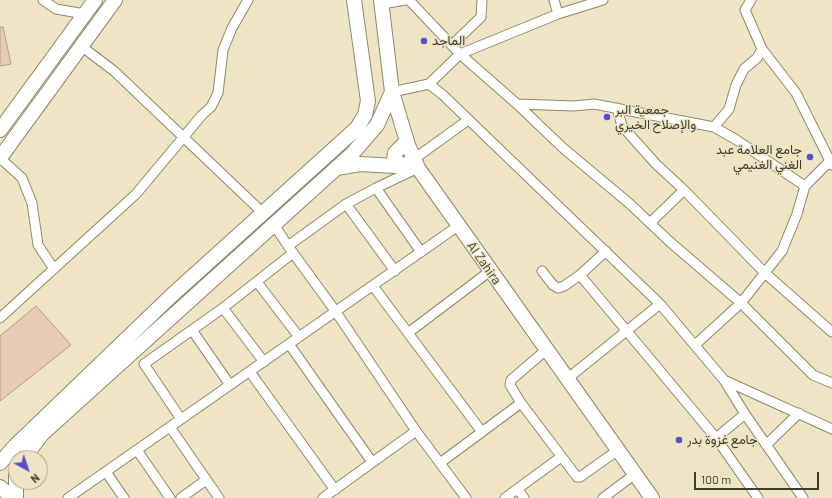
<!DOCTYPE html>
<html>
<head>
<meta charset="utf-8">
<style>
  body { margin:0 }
  #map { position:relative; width:832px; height:498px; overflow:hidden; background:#eee5c5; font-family:Barlow,sans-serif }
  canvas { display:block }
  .north { position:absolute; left:8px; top:450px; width:40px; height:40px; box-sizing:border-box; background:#eee5c5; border:1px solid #a8a189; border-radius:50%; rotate:140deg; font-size:11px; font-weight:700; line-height:16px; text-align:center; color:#3f3c2f }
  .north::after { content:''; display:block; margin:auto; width:14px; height:18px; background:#564fc7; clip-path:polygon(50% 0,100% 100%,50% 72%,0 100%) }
  .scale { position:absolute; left:694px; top:472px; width:125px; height:18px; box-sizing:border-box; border:2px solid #3f3c2f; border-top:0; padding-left:5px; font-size:12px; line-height:14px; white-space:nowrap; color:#3f3c2f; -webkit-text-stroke:3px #eee5c5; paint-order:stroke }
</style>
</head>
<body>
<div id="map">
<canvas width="832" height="498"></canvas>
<div class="north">N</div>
<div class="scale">100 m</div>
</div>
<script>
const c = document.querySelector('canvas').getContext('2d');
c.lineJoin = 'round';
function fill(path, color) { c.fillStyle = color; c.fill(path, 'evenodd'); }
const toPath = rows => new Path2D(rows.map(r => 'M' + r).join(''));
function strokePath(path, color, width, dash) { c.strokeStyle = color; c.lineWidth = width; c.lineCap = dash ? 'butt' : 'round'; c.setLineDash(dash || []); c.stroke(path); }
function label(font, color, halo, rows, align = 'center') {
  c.font = font + ' Barlow,Vazirmatn,sans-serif'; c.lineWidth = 3; c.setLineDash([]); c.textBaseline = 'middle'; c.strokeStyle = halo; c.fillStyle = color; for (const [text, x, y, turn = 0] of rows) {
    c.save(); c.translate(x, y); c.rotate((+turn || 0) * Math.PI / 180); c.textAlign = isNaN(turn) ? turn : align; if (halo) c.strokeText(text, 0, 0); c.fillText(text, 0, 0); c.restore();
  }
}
const building = toPath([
  [0,27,3,27,11,64,0,66,0,27],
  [36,306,71,345,0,401,0,336,36,306]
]);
fill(building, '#e7cbb5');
strokePath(building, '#b69b87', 1);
const minor = toPath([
  [43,0,56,9,85,14],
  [409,0,460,54,517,104,563,148,630,204,669,241,741,303,813,375,832,383],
  [554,0,558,14],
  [382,4,406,0],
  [452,45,481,17,482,0],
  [81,46,114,71,263,213],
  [762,49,796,93,832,165],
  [429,84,460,54,558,14,603,0],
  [392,92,429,84,443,95,660,304,724,380,745,414,803,498],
  [517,104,574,106,594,104,714,127,735,139,805,186],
  [617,108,622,126,656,164,684,190,765,273,832,332],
  [714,127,729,109,736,85,744,69,757,58,762,49,745,10,751,0],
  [0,158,22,178,32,203,38,245,54,269],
  [414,159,468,120],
  [376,188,421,252],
  [346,204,395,271],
  [273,223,288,246,336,312,416,431,466,498],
  [650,223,684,190],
  [288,246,346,204,376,188,418,168],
  [542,271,553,285,558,288,564,286,580,275,606,251],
  [580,275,716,438,758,498],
  [257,282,299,337],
  [373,286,482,432],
  [223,308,264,362],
  [0,318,136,194,202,115,211,107,218,93,223,50,232,28,248,0],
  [192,330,230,385],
  [408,333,490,271],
  [289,344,372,462],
  [695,345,741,303,782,251,797,214,805,186,832,159],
  [546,350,511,380,510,385,521,403,577,477,580,477,618,450],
  [250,372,335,490],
  [567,379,660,304],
  [724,380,832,429],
  [181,419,144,364,223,308,293,253],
  [170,427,219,498],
  [716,438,745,414],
  [766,445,799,413],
  [137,450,170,498],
  [440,463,521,403],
  [106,472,124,498],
  [518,489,524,498],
  [68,498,458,226],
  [181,498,206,480],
  [323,498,416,431],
  [505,498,561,457],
  [603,498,635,474]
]);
const primary = toPath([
  [381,0,392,92,408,145,418,168,652,498],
  [0,130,95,0],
  [0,158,115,0],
  [402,165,394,160,395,153,402,146,408,145],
  [337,168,360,164,395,166,407,164,414,159],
  [24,458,42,434,352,154,377,125,392,92],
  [0,463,15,446,171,296,357,128,365,115,368,101,354,0],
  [0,487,13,498],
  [16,498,16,475]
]);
strokePath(minor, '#91886b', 11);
strokePath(primary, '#91886b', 16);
strokePath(minor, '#fff', 9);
strokePath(primary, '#fff', 14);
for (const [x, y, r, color] of [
  [424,41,4,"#564fc7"],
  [607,117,4,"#564fc7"],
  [810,157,4,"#564fc7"],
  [679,440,4,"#564fc7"]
]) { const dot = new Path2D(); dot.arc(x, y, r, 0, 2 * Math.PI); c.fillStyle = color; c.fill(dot); strokePath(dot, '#eee5c5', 1.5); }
label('13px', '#3f3c2f', '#eee5c5', [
  ["الماجد",432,41],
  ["جمعية البر",615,110],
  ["والإصلاح الخيري",615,125],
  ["جامع العلامة عبد",802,150,"right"],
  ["الغني الغنيمي",802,165,"right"],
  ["جامع غزوة بدر",687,440]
], 'left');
label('13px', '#3f3c2f', '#eee5c5', [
  ["Al Zahira",484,263,55]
]);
</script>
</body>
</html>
